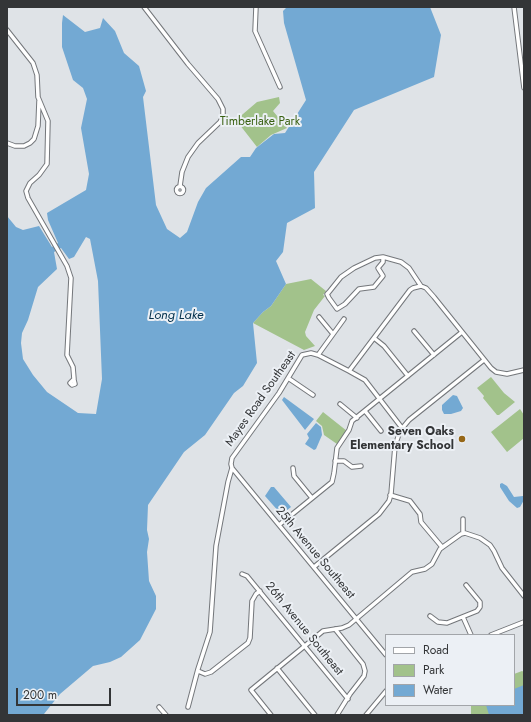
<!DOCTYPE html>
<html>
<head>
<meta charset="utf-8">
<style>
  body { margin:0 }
  #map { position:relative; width:531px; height:722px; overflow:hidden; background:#dfe3e7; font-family:Jost,sans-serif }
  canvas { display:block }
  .frame { position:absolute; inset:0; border:8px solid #333537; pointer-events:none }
  .legend { position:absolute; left:385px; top:634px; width:130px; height:72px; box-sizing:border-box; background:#ecf0f5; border:1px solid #a2a5a9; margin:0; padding:5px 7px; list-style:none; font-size:12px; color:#333537 }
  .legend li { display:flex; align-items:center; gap:8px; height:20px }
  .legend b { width:20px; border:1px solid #a2a5a9 }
  .scale { position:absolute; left:16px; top:688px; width:95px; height:18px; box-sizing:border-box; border:2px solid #333537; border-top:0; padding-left:5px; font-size:12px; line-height:14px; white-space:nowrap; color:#333537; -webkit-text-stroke:3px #ecf0f5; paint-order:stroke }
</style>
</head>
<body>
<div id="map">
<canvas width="531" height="722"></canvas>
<div class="frame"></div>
<ul class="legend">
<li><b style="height:5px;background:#fff"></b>Road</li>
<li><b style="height:11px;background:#a2c28b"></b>Park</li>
<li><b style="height:11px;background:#73a9d3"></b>Water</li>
</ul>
<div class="scale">200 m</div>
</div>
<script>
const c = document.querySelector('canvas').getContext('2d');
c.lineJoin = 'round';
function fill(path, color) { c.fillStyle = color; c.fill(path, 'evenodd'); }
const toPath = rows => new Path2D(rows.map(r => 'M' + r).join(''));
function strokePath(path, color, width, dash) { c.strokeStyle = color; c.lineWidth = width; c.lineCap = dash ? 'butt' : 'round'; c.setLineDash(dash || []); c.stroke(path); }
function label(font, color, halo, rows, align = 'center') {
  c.font = font + ' Jost,sans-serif'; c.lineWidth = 4; c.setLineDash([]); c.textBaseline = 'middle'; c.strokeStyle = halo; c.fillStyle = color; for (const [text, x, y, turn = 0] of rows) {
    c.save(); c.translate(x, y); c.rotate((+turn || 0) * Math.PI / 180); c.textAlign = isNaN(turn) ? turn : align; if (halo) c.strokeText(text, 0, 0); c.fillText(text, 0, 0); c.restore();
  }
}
fill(toPath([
  [279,97,280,103,273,111,287,128,271,135,257,147,236,120,257,102],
  [311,279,326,291,323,295,325,296,314,310,305,332,306,336,315,346,304,350,253,323,263,312,271,306,286,284],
  [491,377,504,393,515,402,499,415,497,415,483,398,484,396,477,388],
  [520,409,524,415,524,438,507,452,491,432],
  [323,412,347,431,337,444,324,435,322,426,316,421],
  [522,671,524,672,524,715,471,715,471,705,514,705,514,674]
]), '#a2c28b');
fill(toPath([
  [287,7,430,7,441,35,434,77,354,110,314,172,315,208,287,223,283,252,276,261,286,284,271,306,263,312,253,323,257,363,243,386,234,393,205,435,184,452,148,505,147,530,149,539,147,552,149,581,156,596,156,609,140,640,121,657,110,662,93,666,60,694,44,714,7,715,7,216,16,227,23,230,39,226,52,247,58,243,48,220,47,213,86,190,89,174,81,128,87,99,83,88,73,80,62,47,62,23,63,15,85,32,100,28,103,18,115,31,124,53,139,66,146,91,143,97,156,205,167,229,180,238,187,232,198,202,206,188,241,157,250,157,256,148,274,134,285,133,306,100,284,23,283,11],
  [86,237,90,239,98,281,102,379,96,414,78,413,47,392,33,375,23,359,21,343,22,333,28,320,38,287,57,269,54,252,61,248,69,259,74,257],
  [453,395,457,396,463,408,461,411,451,414,444,414,442,410,442,405],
  [284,397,314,419,305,430,282,400],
  [316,423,321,427,322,435,316,449,314,450,305,444,309,438,307,434],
  [502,483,507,486,514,497,523,496,524,500,520,507,517,508,509,501,500,487,500,484],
  [271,487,274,487,291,507,282,514,280,513,265,496],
  [524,685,524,715,489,715,486,705,514,705,514,689]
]), '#73a9d3');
const minor = toPath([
  [144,7,188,64,218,99,223,109,223,116,220,122,198,143,188,157,182,172,180,186],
  [256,7,255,31,280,87],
  [514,7,524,88],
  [7,30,33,63,37,75,38,97,48,121,47,164,39,175,30,183,26,191,28,198,67,266,71,278,67,355,73,367,74,379,70,383,72,385,75,384,74,380],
  [7,143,15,146,24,146,30,143,34,139,38,126,39,101],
  '176.5 190a3.5 3.5 0 1 1 7 0a3.5 3.5 0 1 1-7 0Z',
  [383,257,383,262,378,268,383,276,374,287,359,289,345,304,337,309,329,298,327,294,329,292,341,277,354,268,375,258,383,257,401,262,409,268,421,286],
  [319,317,333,334],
  [414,331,434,355],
  [374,338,384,346,408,376],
  [318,355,344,319],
  [349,371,365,380,402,428],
  [288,378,313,395],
  [340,404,357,418],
  [365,411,381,431],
  [335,461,344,461,352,467,361,466],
  [232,468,386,655],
  [293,468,294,476,312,498],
  [390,495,410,501,420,514,421,522,442,547],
  [279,525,332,482,334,473,337,448,349,430,352,421,462,332],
  [463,533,463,519],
  [314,567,379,514,389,501,391,494,395,446,400,431,409,420,484,360],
  [242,574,247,576,348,699],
  [430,616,438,622,447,623,477,611,480,607,480,602,466,585],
  [463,617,471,635],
  [335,629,363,664,365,671,364,676,350,694,337,715],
  [491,635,524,622],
  [277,668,315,715],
  [198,671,205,674,211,672,248,643,250,638,252,601,256,594,260,591],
  [159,707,166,715],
  [188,707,198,669,210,632,216,546,228,482,232,468,231,464,232,458,279,393,302,355,311,353,318,355,349,371,410,290,413,288,421,286,426,288,434,297,491,368,496,372,507,374,524,370],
  [271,715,251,690,323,631,342,628,349,625,412,572,425,569,432,564,440,549,461,534,465,533,480,538,490,545,494,551,502,568,524,596],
  [366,715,386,691]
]);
strokePath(minor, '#74777b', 5.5);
strokePath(minor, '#fff', 3.5);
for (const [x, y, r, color] of [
  [462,439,4,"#966717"]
]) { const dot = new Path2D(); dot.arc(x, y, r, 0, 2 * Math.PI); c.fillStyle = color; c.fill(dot); strokePath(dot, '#ecf0f5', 1.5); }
label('12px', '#3a6112', '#ecf0f5', [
  ["Timberlake Park",260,122]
]);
label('12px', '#333537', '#ecf0f5', [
  ["Mayes Road Southeast",261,399,-55],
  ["25th Avenue Southeast",315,553,50],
  ["26th Avenue Southeast",304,629,51]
]);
label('bold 12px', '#333537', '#ecf0f5', [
  ["Seven Oaks",454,432],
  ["Elementary School",454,446]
], 'right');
label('italic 13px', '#04314d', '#ecf0f5', [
  ["Long Lake",176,316]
]);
</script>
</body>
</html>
